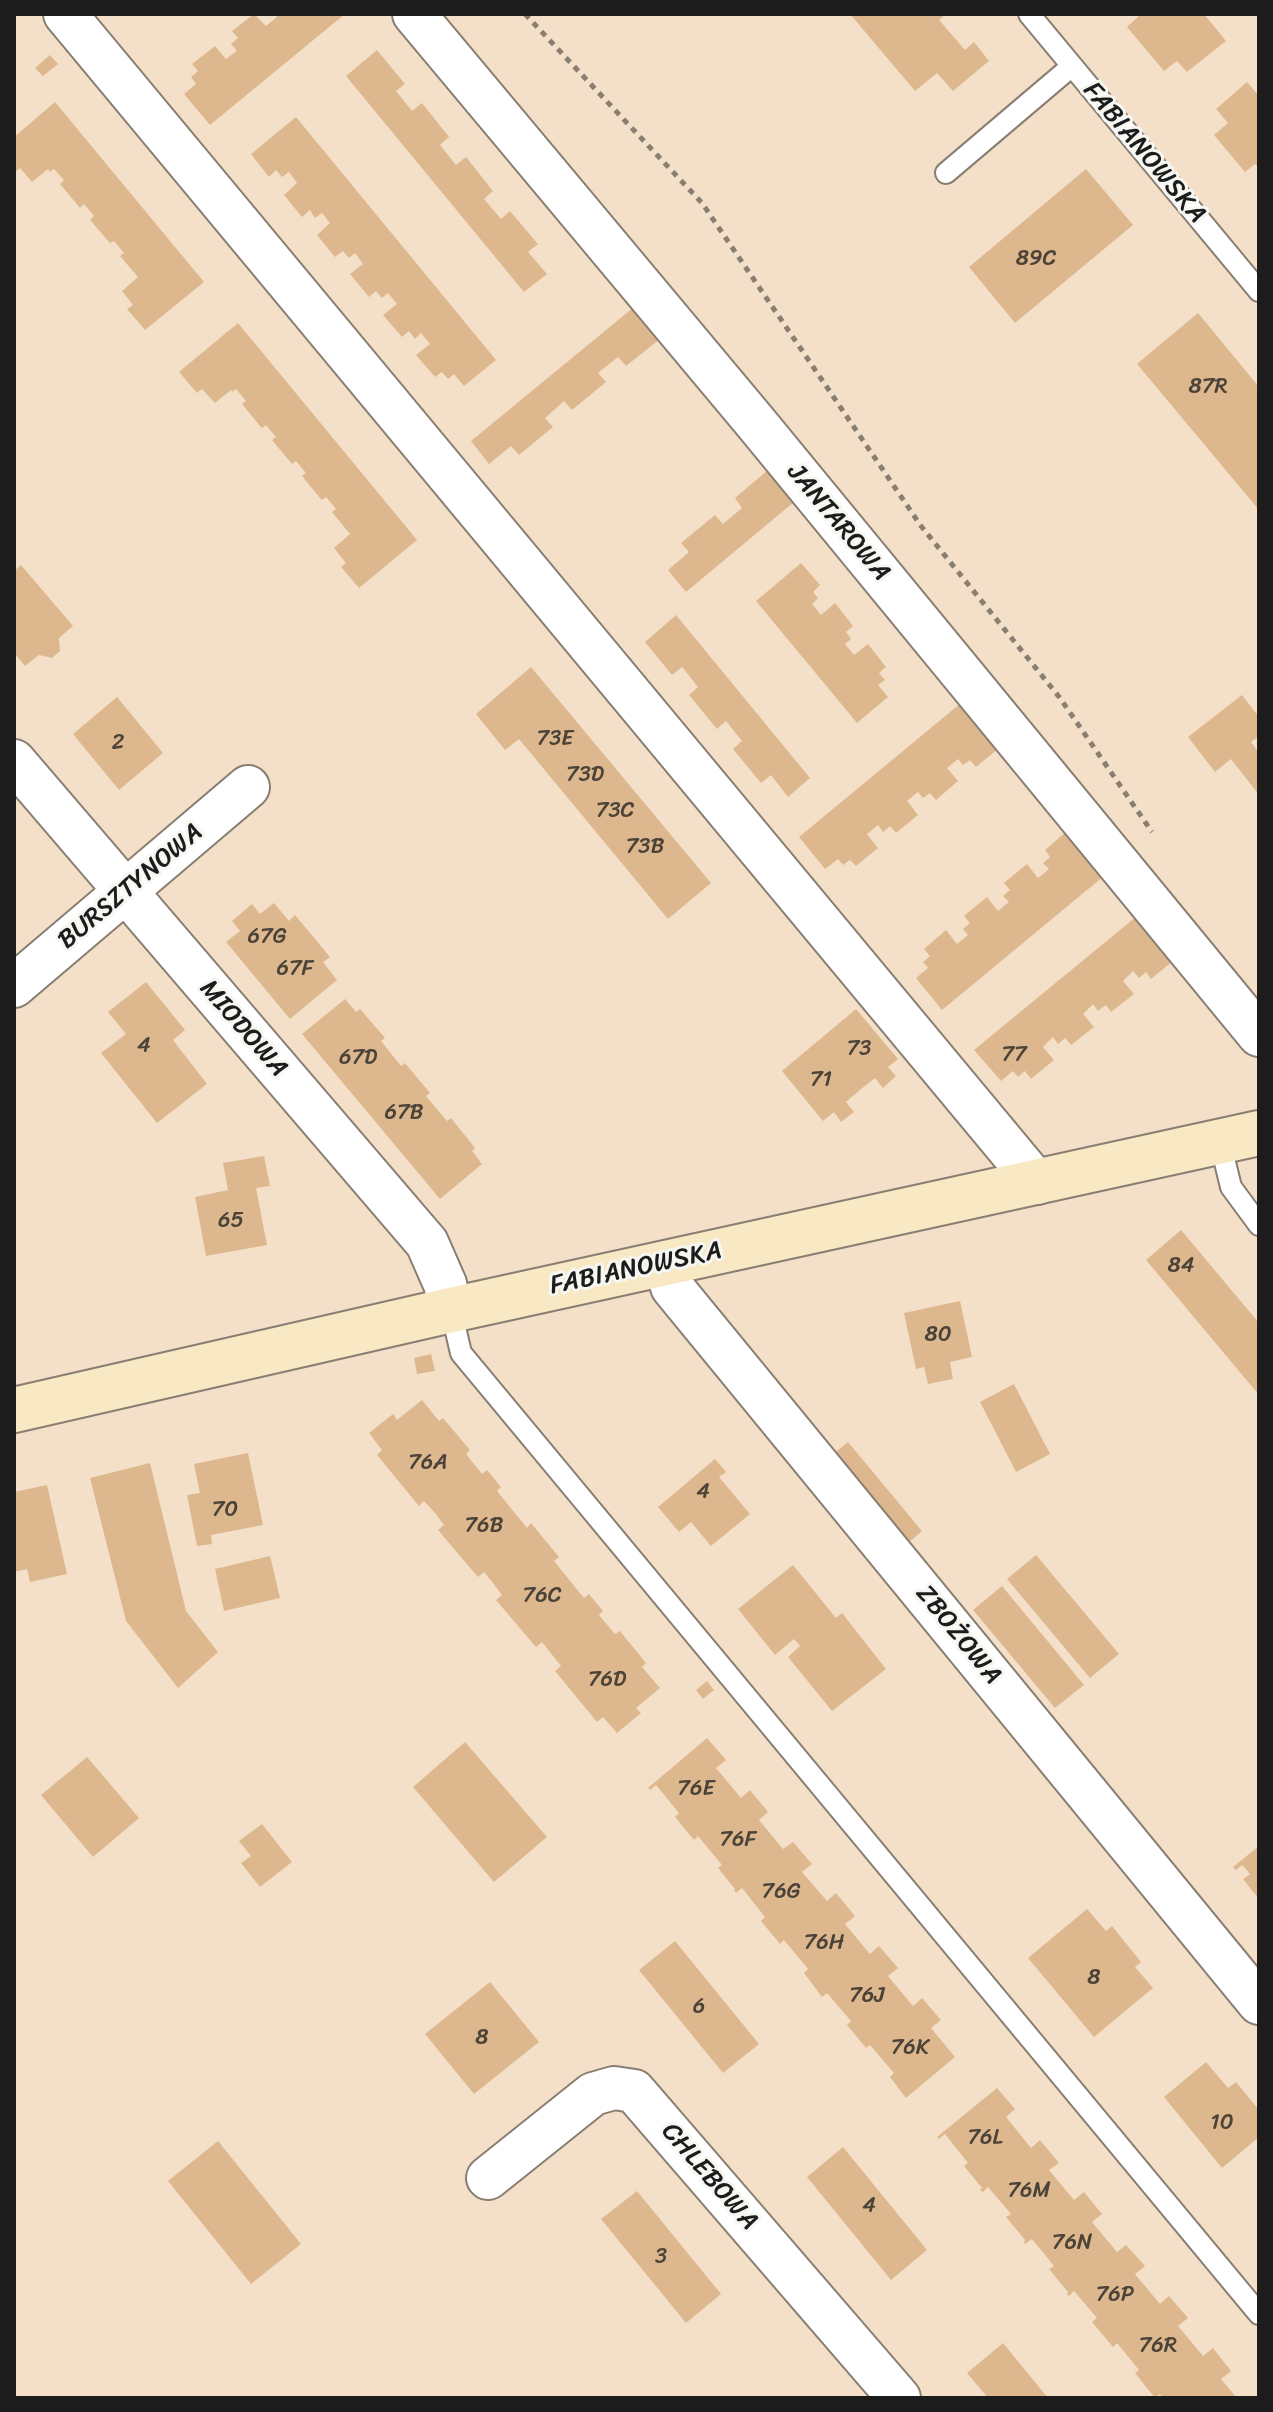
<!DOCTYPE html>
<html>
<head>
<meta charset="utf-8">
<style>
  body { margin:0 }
  #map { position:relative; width:1273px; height:2412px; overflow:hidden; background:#f4e0c8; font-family:Sriracha,sans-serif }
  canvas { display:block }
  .frame { position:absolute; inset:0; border:16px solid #1c1c1c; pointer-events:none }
</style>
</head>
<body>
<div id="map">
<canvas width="1273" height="2412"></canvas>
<div class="frame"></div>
</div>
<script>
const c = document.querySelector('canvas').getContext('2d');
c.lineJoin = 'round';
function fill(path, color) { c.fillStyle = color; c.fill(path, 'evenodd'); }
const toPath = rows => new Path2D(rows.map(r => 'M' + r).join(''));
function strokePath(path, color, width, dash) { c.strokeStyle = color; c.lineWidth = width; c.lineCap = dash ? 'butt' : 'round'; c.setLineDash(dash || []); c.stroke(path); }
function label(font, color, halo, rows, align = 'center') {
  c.font = font + ' Sriracha,sans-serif'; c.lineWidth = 6; c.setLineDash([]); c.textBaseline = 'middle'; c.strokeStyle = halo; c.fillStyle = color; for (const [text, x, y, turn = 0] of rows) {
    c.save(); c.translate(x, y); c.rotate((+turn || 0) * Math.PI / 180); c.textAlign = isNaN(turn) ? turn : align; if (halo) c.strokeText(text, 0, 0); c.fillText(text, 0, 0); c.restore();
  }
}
fill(toPath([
  [254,14,266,26,277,17,274,14,345,14,210,125,184,94,196,84,191,77,198,71,192,64,215,46,226,59,237,51,231,44,238,38,232,31],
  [850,14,946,14,939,20,965,50,974,42,989,61,953,91,937,73,915,91],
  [1139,14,1204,14,1226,41,1187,72,1177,61,1164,71,1127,27,1140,15],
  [377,50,405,84,396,91,412,111,422,103,449,137,440,145,456,165,466,157,493,191,484,199,501,219,510,211,538,244,528,252,547,274,524,292,346,76],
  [50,55,58,64,43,76,35,68],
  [1247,82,1259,96,1259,168,1255,164,1245,172,1214,135,1228,123,1216,109],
  [55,102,204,282,145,330,127,309,133,305,122,291,138,277,120,256,124,253,114,241,110,243,90,220,94,216,84,204,80,208,60,184,64,180,54,169,50,172,48,169,32,182,20,168,14,173,14,137],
  [296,117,496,360,464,386,454,374,448,379,442,372,435,377,416,355,430,344,421,333,415,339,409,331,402,337,383,315,397,304,388,293,382,298,376,291,369,297,350,274,363,264,355,253,349,258,343,251,335,257,317,235,330,223,322,213,315,218,310,210,302,217,284,195,297,183,289,172,282,177,276,170,269,177,251,154],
  [1086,169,1133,225,1015,323,969,267],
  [634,307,660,339,626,366,618,357,598,373,606,382,572,410,564,401,545,418,553,427,519,455,511,446,489,464,471,441],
  [1198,313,1259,387,1259,510,1137,364],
  [238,323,417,540,359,588,341,567,346,563,334,548,350,534,332,512,336,509,326,497,322,500,320,498,302,476,306,473,296,461,292,464,272,440,276,437,266,425,262,428,260,426,242,404,246,401,236,389,232,392,231,390,215,403,202,389,197,393,179,372],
  [768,470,794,502,686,592,668,570,689,552,681,543,715,515,723,524,742,508,735,498],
  [801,563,820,585,813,592,818,598,812,604,821,615,835,603,853,626,846,632,851,639,845,644,854,655,868,644,886,667,879,673,885,680,878,685,888,697,857,723,756,601],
  [21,565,73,626,59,638,60,651,52,658,39,655,25,666,14,653,14,571],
  [676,615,810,778,788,797,771,775,761,783,733,749,742,741,726,721,717,729,689,695,698,687,682,667,672,675,645,642],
  [531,667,711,883,668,919,519,739,505,750,476,714],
  [1242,695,1259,717,1259,736,1251,742,1259,753,1259,795,1231,759,1215,772,1188,737],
  [117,697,163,753,119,790,73,734],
  [961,703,999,748,976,767,970,760,963,765,958,759,947,768,958,781,936,800,930,793,923,798,918,792,907,801,918,815,896,833,890,826,883,832,878,825,867,834,878,848,856,866,850,860,843,865,838,859,825,869,799,837],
  [1067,831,1104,876,942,1010,916,978,928,968,923,962,930,956,924,949,946,930,957,944,968,935,963,929,970,923,964,916,987,897,998,911,1009,902,1003,896,1010,890,1004,883,1027,864,1038,878,1049,869,1043,863,1050,857,1045,850],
  [274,903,289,921,295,915,330,957,323,962,337,980,290,1019,226,942,240,931,232,921,252,904,260,914],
  [1137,916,1174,960,1151,979,1146,972,1139,978,1133,971,1123,981,1134,994,1111,1012,1106,1005,1098,1011,1093,1004,1083,1014,1094,1027,1071,1045,1065,1038,1058,1044,1053,1037,1043,1047,1054,1060,1031,1079,1025,1071,1018,1077,1013,1071,1001,1081,974,1050],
  [146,982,185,1030,173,1040,207,1084,157,1123,101,1053,126,1034,108,1012],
  [345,999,356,1012,360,1009,385,1038,381,1041,401,1066,405,1063,430,1093,426,1096,447,1121,451,1118,475,1148,472,1151,482,1164,440,1199,302,1034],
  [856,1009,898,1059,888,1067,896,1076,883,1088,875,1078,861,1089,846,1102,854,1112,841,1122,834,1112,823,1121,782,1071],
  [264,1156,270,1186,256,1188,267,1245,206,1256,195,1197,228,1190,223,1163],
  [1181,1230,1259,1323,1259,1395,1146,1260],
  [960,1301,972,1357,950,1362,953,1379,928,1384,924,1367,916,1369,904,1313],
  [431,1354,435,1371,417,1374,414,1358],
  [1014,1384,1050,1454,1016,1472,980,1402],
  [422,1400,439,1421,443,1418,470,1450,466,1454,482,1474,487,1470,501,1487,497,1491,527,1528,531,1523,559,1557,554,1561,584,1598,589,1594,603,1611,599,1615,615,1634,620,1631,646,1663,642,1667,660,1688,636,1708,641,1713,617,1733,603,1717,597,1722,555,1671,561,1666,542,1642,536,1647,496,1600,502,1595,493,1583,484,1572,478,1577,438,1530,444,1525,435,1513,424,1501,419,1506,377,1455,382,1450,369,1433,393,1414,397,1420],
  [848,1442,922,1531,907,1544,832,1455],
  [248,1453,263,1525,211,1535,212,1544,197,1546,187,1495,200,1493,194,1464],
  [715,1459,726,1472,719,1477,750,1514,711,1546,691,1522,679,1532,658,1507],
  [150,1463,186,1611,218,1652,178,1688,126,1621,90,1478],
  [47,1485,67,1574,30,1582,27,1569,14,1572,14,1492],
  [1036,1555,1119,1654,1090,1678,1007,1579],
  [270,1556,280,1598,224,1611,215,1569],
  [793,1565,836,1618,842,1613,886,1669,832,1711,788,1657,800,1646,794,1639,775,1655,738,1609],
  [1002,1586,1084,1685,1055,1708,973,1610],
  [707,1681,714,1690,703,1699,696,1690],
  [707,1738,726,1760,716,1768,741,1798,750,1790,768,1812,759,1820,783,1849,793,1842,812,1864,802,1872,827,1901,836,1893,855,1916,845,1924,870,1954,879,1946,898,1968,888,1976,913,2006,922,1998,941,2020,931,2028,955,2057,906,2098,890,2077,894,2073,870,2045,866,2048,847,2025,851,2021,827,1993,822,1997,804,1973,808,1969,784,1940,780,1944,761,1921,765,1917,742,1888,736,1893,734,1890,735,1889,718,1868,722,1865,698,1836,694,1840,675,1817,679,1813,656,1785,650,1790,648,1788],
  [465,1742,547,1837,494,1882,413,1787],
  [87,1757,139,1818,93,1857,41,1795],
  [262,1824,292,1862,260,1887,241,1863,251,1856,239,1841],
  [1259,1846,1259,1899,1243,1879,1250,1874,1242,1865,1236,1870,1233,1867],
  [1087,1909,1106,1931,1112,1926,1141,1962,1135,1967,1153,1988,1094,2037,1028,1958],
  [675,1941,759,2044,723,2073,639,1970],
  [490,1982,539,2042,474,2094,425,2034],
  [1206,2062,1228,2088,1236,2082,1259,2110,1259,2137,1222,2168,1164,2097],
  [997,2088,1015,2109,1006,2117,1031,2148,1040,2140,1059,2163,1049,2170,1074,2200,1084,2192,1102,2214,1092,2222,1117,2252,1126,2245,1145,2266,1135,2274,1160,2304,1169,2296,1188,2318,1178,2326,1203,2356,1213,2348,1231,2371,1221,2379,1237,2398,1163,2398,1160,2394,1155,2398,1135,2373,1139,2370,1117,2343,1113,2347,1092,2322,1097,2318,1074,2291,1069,2296,1067,2294,1068,2292,1049,2269,1054,2266,1032,2239,1025,2244,1024,2242,1025,2240,1006,2217,1011,2214,988,2187,983,2192,980,2190,982,2188,964,2166,968,2163,945,2134,939,2139,937,2137],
  [218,2141,301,2244,251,2284,168,2181],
  [843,2147,927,2250,891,2280,807,2177],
  [637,2191,721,2294,686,2323,601,2219],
  [1003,2343,1048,2398,988,2398,967,2373]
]), '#ddb88e');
const lane = toPath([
  [1029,14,1259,291],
  [946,173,1072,66],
  [1220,1142,1231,1187,1259,1225],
  [451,1310,461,1353,1259,2314]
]);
const street = toPath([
  [65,14,1037,1183],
  [414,14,756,423,1259,1035],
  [14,761,427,1243,445,1284,451,1310],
  [14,986,248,787],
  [666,1263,672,1287,1259,2003],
  [488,2178,593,2094,614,2088,634,2091,899,2398]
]);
const secondary = toPath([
  [14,1410,451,1310,1259,1133]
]);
strokePath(lane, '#887e72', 24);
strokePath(street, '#887e72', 46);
strokePath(secondary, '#887e72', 48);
strokePath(toPath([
  [525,14,702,203,921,526,1060,698,1152,832]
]), '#887e72', 5, [6, 6]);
strokePath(lane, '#fff', 20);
strokePath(street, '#fff', 42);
strokePath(secondary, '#f8e8c3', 44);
label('22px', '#4c4338', null, [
  ["89C",1036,259],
  ["87R",1208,387],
  ["73E",555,739],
  ["2",118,743],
  ["73D",585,775],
  ["73C",615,811],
  ["73B",645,847],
  ["67G",267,937],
  ["67F",295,969],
  ["4",144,1046],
  ["73",859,1049],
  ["77",1014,1055],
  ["67D",358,1058],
  ["71",821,1080],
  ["67B",404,1113],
  ["65",231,1221],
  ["84",1181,1266],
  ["80",938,1335],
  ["76A",428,1463],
  ["4",703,1492],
  ["70",225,1510],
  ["76B",484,1526],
  ["76C",542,1596],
  ["76D",607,1680],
  ["76E",696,1789],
  ["76F",738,1840],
  ["76G",781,1892],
  ["76H",824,1943],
  ["8",1094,1978],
  ["76J",867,1996],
  ["6",699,2007],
  ["8",482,2038],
  ["76K",910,2048],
  ["10",1222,2123],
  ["76L",985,2138],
  ["76M",1029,2191],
  ["4",869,2206],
  ["76N",1072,2243],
  ["3",661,2257],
  ["76P",1115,2295],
  ["76R",1158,2346]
]);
label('26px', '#1c1c1c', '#f6f6f2', [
  ["FABIANOWSKA",1144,153,50],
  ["JANTAROWA",838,523,50],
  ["BURSZTYNOWA",131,887,-40],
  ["MIODOWA",243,1029,49],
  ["FABIANOWSKA",636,1269,-12],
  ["ZBOŻOWA",958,1635,51],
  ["CHLEBOWA",709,2177,49]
]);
</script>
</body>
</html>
